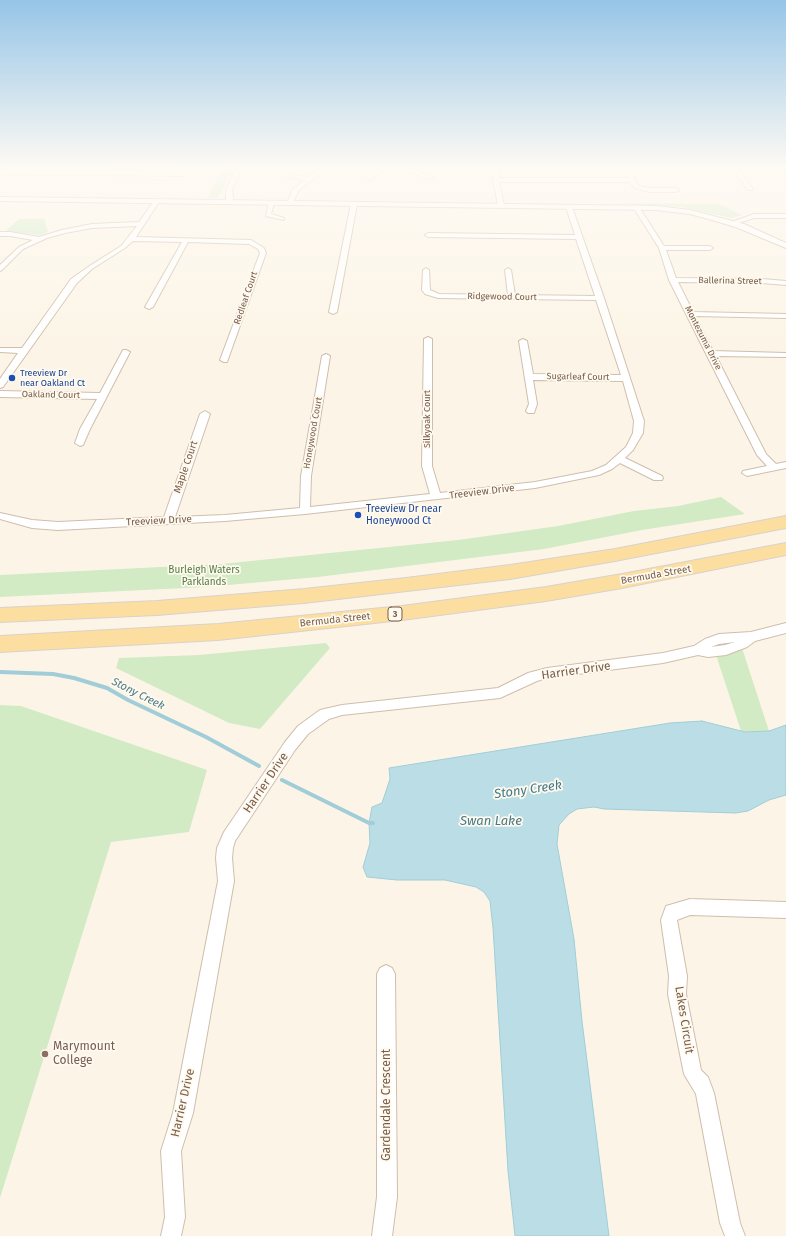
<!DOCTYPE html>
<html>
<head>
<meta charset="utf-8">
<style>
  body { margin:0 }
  canvas { display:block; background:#fcf5e7 }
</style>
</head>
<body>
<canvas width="786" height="1236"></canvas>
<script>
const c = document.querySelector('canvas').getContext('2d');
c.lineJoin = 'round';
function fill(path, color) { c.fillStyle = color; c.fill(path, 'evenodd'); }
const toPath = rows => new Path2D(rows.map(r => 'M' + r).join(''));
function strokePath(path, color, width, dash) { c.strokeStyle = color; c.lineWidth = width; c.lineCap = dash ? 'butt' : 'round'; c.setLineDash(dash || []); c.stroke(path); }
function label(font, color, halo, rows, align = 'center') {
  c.font = font + ' "Fira Sans",sans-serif'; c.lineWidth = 3.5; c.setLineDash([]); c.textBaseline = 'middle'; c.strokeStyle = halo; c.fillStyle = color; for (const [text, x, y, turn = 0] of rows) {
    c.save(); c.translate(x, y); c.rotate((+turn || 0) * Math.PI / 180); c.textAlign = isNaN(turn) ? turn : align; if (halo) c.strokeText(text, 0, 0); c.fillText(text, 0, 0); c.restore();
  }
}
fill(toPath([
  [222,169,233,169,218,198,207,198],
  [614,203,719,204,742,215,731,218,682,207],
  [19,219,44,219,48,232,40,235,6,231],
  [721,497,745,514,642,530,544,549,318,577,206,587,0,597,0,575,221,564,458,540,558,526,634,511,678,506],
  [326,643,330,648,260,729,229,723,116,668,119,658,199,655],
  [742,648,769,731,745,732,741,731,716,655],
  [0,705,21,706,207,770,189,832,111,842,0,1198]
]), '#d2ebc5');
const water = toPath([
  [702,721,745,732,769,731,786,725,786,795,769,800,748,811,736,813,604,809,594,807,577,809,569,814,559,825,557,844,574,939,582,1021,609,1236,515,1236,508,1171,493,928,490,901,484,892,476,887,445,880,397,880,367,877,363,867,370,843,369,823,372,807,382,803,390,779,389,768,670,723,702,721]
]);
fill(water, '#bbdee6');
strokePath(water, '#a1cdd8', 1);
strokePath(toPath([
  [0,672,53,674,74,678,107,688,128,700,206,737,259,766],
  [282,780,369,823,373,823]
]), '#a1cdd8', 4);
const minor = toPath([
  [236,169,242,169,232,189,233,198,232,202,229,204,226,202,226,189,236,169],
  [319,169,326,169,299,190,292,204,288,204,287,203,293,189,305,180,287,176,287,174,308,177,319,169],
  [378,169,385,169,371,179,367,179,367,177,378,169],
  [402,169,411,169,434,178,429,179,402,169],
  [491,169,497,169,499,178,628,178,625,169,631,169,636,183,639,186,649,188,676,188,679,190,676,192,649,192,635,188,629,182,499,182,504,205,501,207,498,205,491,169],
  [732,169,738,169,753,189,752,190,748,190,732,169],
  [0,170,183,172,186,174,183,176,0,174,0,170],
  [156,200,159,202,136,237,251,240,264,248,266,253,227,362,224,362,220,360,260,253,258,249,249,244,188,242,153,307,149,309,145,307,182,242,133,241,125,248,92,269,77,283,3,387,0,388,0,379,18,353,0,352,0,348,22,348,71,279,88,267,121,246,137,226,92,228,65,233,47,238,23,249,2,270,0,271,0,265,19,247,33,240,10,236,0,236,0,232,10,232,39,237,62,230,92,224,139,222,154,201,156,200],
  [269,202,274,203,271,214,284,218,284,220,266,216,269,202],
  [354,202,357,204,337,312,333,314,329,312,351,204,354,202],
  [569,205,572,207,604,298,644,421,643,433,633,450,625,458,662,476,663,478,662,480,654,480,620,463,612,469,599,475,535,488,305,514,225,521,58,530,32,528,0,519,0,513,32,520,58,522,164,517,200,414,205,411,210,414,175,517,225,515,300,508,301,476,322,356,326,354,330,356,311,476,310,507,430,494,422,466,424,339,428,337,432,339,432,466,440,493,535,482,592,471,606,465,626,447,633,433,634,421,623,381,533,380,537,404,534,413,528,413,526,411,529,404,519,341,523,339,527,341,533,374,621,375,596,300,438,298,425,294,422,290,423,270,426,268,429,270,430,290,439,294,508,295,505,270,508,268,511,270,515,295,595,296,576,239,428,237,425,235,428,233,575,235,566,207,569,205],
  [636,205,639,207,664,246,710,246,713,248,710,250,666,250,676,278,762,279,786,281,786,285,762,283,678,282,693,312,786,314,786,318,695,316,713,351,786,353,786,357,716,356,766,454,776,464,786,462,786,468,747,476,742,473,743,471,767,466,757,455,686,314,669,280,659,248,633,207,636,205],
  [754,214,786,214,786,218,754,218,732,225,729,223,754,214],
  [123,350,126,350,130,352,90,429,83,445,80,446,75,443,80,429,97,399,0,397,0,391,100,393,123,350],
  [786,623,786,633,755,641,747,647,726,655,708,657,698,655,663,663,547,678,537,681,500,698,342,715,329,719,308,734,295,750,235,841,233,848,232,858,234,881,193,1113,181,1151,185,1217,181,1236,161,1236,165,1217,161,1151,173,1113,218,881,216,858,217,848,224,832,285,742,298,726,320,710,342,705,498,688,528,673,547,668,663,653,694,646,705,639,719,634,751,632,786,623],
  [735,642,725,645,711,647,719,644,735,642],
  [690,899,786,902,786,918,690,915,677,920,687,976,686,994,701,1070,708,1077,714,1093,740,1223,745,1236,725,1236,720,1223,696,1094,684,1074,668,994,669,976,661,920,666,906,690,899],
  [386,965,392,968,395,974,397,1197,392,1236,372,1236,377,1197,377,974,380,968,386,965]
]);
const tertiary = toPath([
  [0,197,656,206,690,210,744,224,786,243,786,248,738,228,719,222,690,214,656,210,0,201,0,197]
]);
const primary = toPath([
  [786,516,786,528,615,561,510,579,304,603,157,615,0,622,0,608,157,601,304,589,406,578,510,565,615,549,786,516],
  [786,543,786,555,622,588,546,601,402,620,218,640,0,652,0,636,218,624,402,606,546,587,622,574,786,543]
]);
strokePath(minor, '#cfbead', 2);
strokePath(tertiary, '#cfbead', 2);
strokePath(primary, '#d9d2cd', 2);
fill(minor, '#fff');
fill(tertiary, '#fff');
fill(primary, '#fbdea0');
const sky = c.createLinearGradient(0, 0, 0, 342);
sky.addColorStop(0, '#96c5e7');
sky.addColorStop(0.49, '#fefaf4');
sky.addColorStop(1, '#fefaf400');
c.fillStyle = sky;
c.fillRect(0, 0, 786, 342);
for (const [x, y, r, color] of [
  [12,378,4,"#1a4fb4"],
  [358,515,4,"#1a4fb4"],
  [45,1054,4,"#8d6e63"]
]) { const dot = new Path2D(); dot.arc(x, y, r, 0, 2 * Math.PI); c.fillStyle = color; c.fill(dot); strokePath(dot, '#fff9ee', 1.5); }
label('9px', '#775d4b', '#fff9ee', [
  ["Ballerina Street",730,281,1],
  ["Ridgewood Court",502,297,1],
  ["Redleaf Court",246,298,-71],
  ["Montezuma Drive",703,338,63],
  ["Sugarleaf Court",578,377,1],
  ["Oakland Court",51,395,1],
  ["Silkyoak Court",427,419,-90],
  ["Honeywood Court",313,433,-80]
]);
label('9px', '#164399', '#fff9ee', [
  ["Treeview Dr",20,373],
  ["near Oakland Ct",20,383]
], 'left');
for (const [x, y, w] of [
  [395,614,14]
]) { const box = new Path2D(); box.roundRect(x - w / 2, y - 7, w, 14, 3); c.fillStyle = '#fff9ee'; c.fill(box); strokePath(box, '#775d4b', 1); }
label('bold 9px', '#775d4b', null, [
  ["3",395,614]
]);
label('10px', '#775d4b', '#fff9ee', [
  ["Maple Court",186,467,-71],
  ["Treeview Drive",482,492,-7],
  ["Treeview Drive",159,521,-3],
  ["Bermuda Street",656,575,-10],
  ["Bermuda Street",335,620,-6]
]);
label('10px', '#164399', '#fff9ee', [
  ["Treeview Dr near",366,509],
  ["Honeywood Ct",366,521]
], 'left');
label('10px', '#517c42', '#fff9ee', [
  ["Burleigh Waters",204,570],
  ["Parklands",204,582]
]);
label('italic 11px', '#447a8a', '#fff9ee', [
  ["Stony Creek",138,694,27]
]);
label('12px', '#775d4b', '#fff9ee', [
  ["Harrier Drive",576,671,-8],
  ["Harrier Drive",266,783,-56],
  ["Lakes Circuit",684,1020,81],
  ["Harrier Drive",183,1103,-77],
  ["Gardendale Crescent",387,1105,-90]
]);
label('12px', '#785e54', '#fff9ee', [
  ["Marymount",53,1047],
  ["College",53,1061]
], 'left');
label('italic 13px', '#447a8a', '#fff9ee', [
  ["Stony Creek",528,790,-8],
  ["Swan Lake",491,821]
]);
</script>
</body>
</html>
